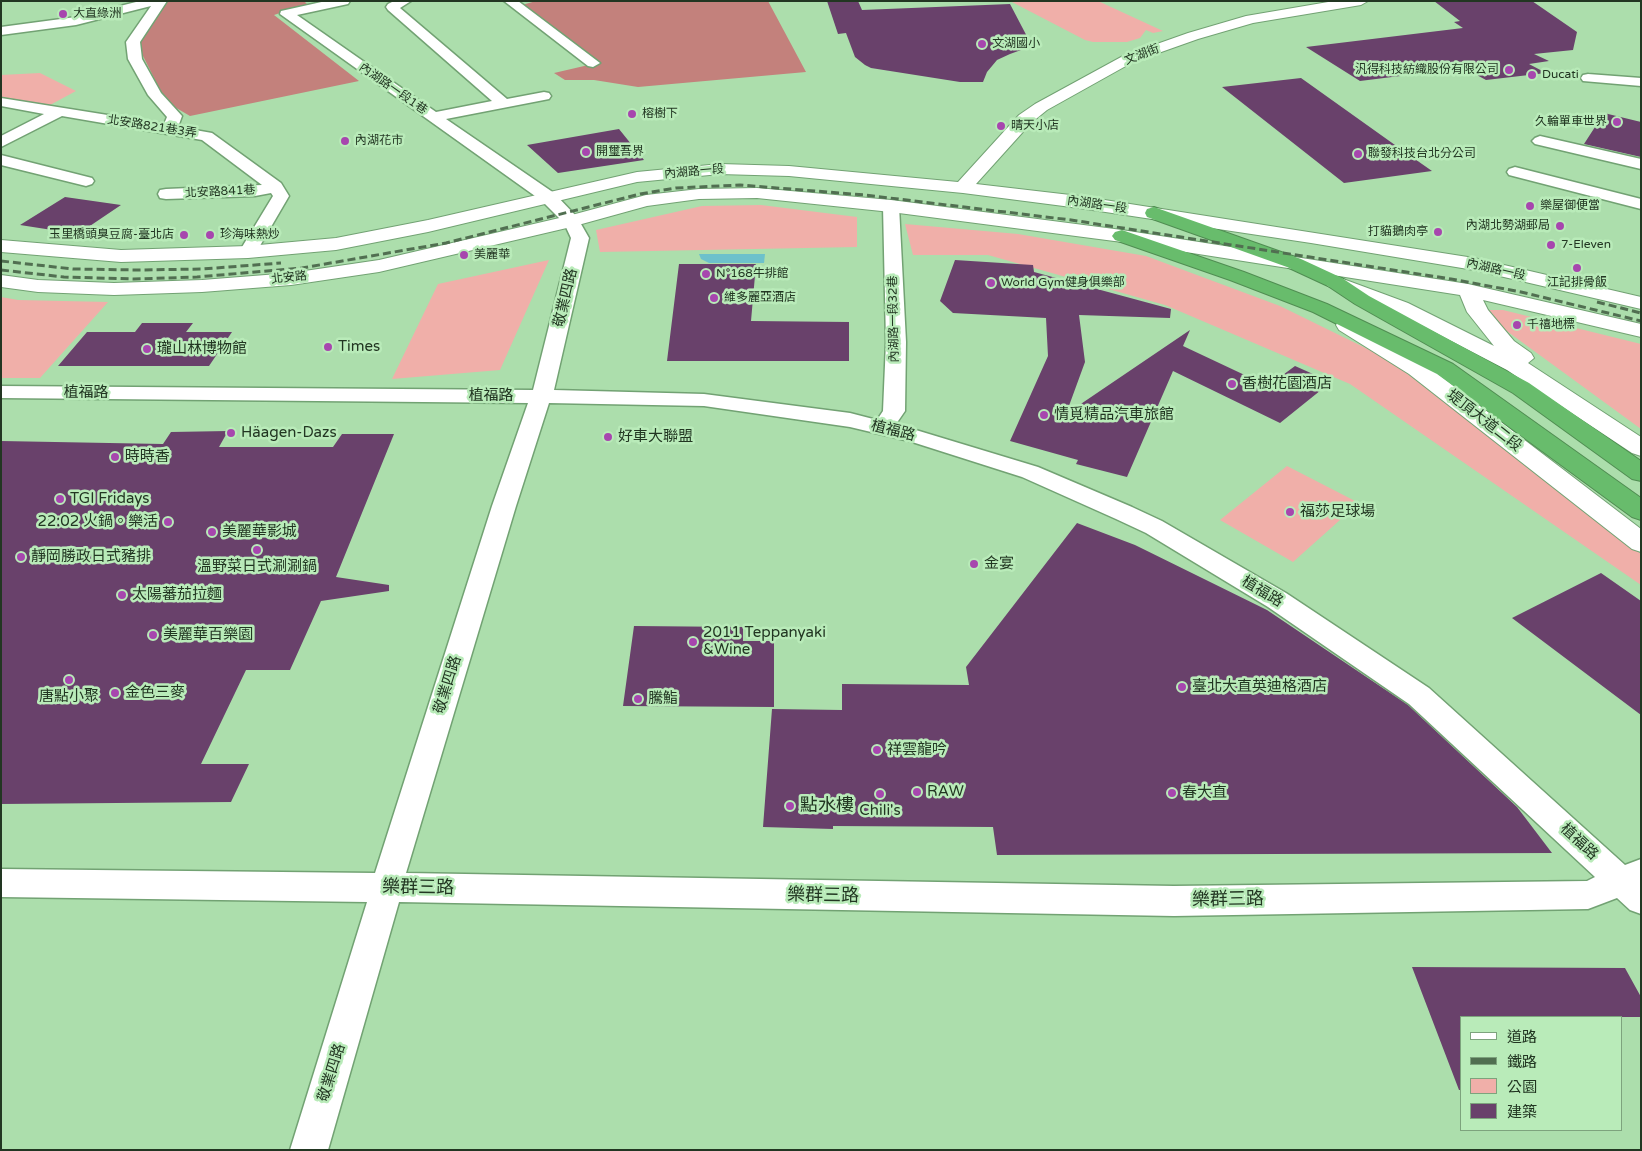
<!DOCTYPE html>
<html>
<head>
<meta charset="utf-8">
<style>
  body { margin:0 }
  #map { position:relative; width:1642px; height:1151px; overflow:hidden; background:#acdeac; font-family:"Varela Round","Noto Sans TC",sans-serif }
  canvas { display:block }
  .frame { position:absolute; inset:0; border:2px solid #223622; pointer-events:none }
  .legend { position:absolute; left:1460px; top:1016px; width:162px; height:115px; box-sizing:border-box; background:#b9ebb9; border:1px solid #7da37d; margin:0; padding:6px 9px; list-style:none; font-size:15px; color:#223622 }
  .legend li { display:flex; align-items:center; gap:10px; height:25px }
  .legend b { width:25px; border:1px solid #7da37d }
</style>
</head>
<body>
<div id="map">
<canvas width="1642" height="1151"></canvas>
<div class="frame"></div>
<ul class="legend">
<li><b style="height:6px;background:#fff"></b>道路</li>
<li><b style="height:6px;background:#516f51"></b>鐵路</li>
<li><b style="height:14px;background:#f0afa9"></b>公園</li>
<li><b style="height:14px;background:#69416b"></b>建築</li>
</ul>
</div>
<script>
const c = document.querySelector('canvas').getContext('2d');
c.lineJoin = 'round';
function fill(path, color) { c.fillStyle = color; c.fill(path, 'evenodd'); }
const toPath = rows => new Path2D(rows.map(r => 'M' + r).join(''));
function strokePath(path, color, width, dash) { c.strokeStyle = color; c.lineWidth = width; c.lineCap = dash ? 'butt' : 'round'; c.setLineDash(dash || []); c.stroke(path); }
function label(font, color, halo, rows, align = 'center') {
  c.font = font + ' "Varela Round","Noto Sans TC",sans-serif'; c.lineWidth = 5; c.setLineDash([]); c.textBaseline = 'middle'; c.strokeStyle = halo; c.fillStyle = color; for (const [text, x, y, turn = 0] of rows) {
    c.save(); c.translate(x, y); c.rotate((+turn || 0) * Math.PI / 180); c.textAlign = isNaN(turn) ? turn : align; if (halo) c.strokeText(text, 0, 0); c.fillText(text, 0, 0); c.restore();
  }
}
fill(toPath([
  [1010,1,1098,1,1163,31,1153,33,1146,30,1140,38,1127,42,1093,42,1085,40],
  [40,73,76,91,50,105,1,97,1,75],
  [761,205,857,217,857,247,600,252,596,230,702,206],
  [905,224,1018,234,1146,256,1280,306,1388,359,1533,469,1641,554,1641,585,1350,384,1165,305,988,255,913,255],
  [549,260,500,370,392,379,438,284],
  [1,297,18,300,108,302,40,378,1,378],
  [1488,310,1503,310,1641,344,1641,429,1493,321],
  [1287,466,1359,503,1293,562,1220,520]
]), '#f0afa9');
fill(toPath([
  [166,1,304,1,307,4,274,15,359,81,190,116,166,102,137,44],
  [536,1,768,1,806,72,638,87,594,80,565,80,554,73,597,63,522,5]
]), '#c3817c');
fill(toPath([
  [699,254,765,254,764,263,709,263,701,259]
]), '#6dc1cb');
fill(toPath([
  [827,1,858,1,862,10,1010,4,1032,46,1010,54,997,60,987,72,983,82,960,82,871,68,865,65,855,57,846,33,838,34],
  [1434,1,1532,1,1577,32,1573,50,1534,54,1549,61,1529,64,1546,73,1486,80,1464,68,1360,81,1306,47,1463,28,1454,22,1460,21],
  [1301,78,1402,150,1432,171,1344,183,1222,87],
  [1604,113,1641,122,1641,157,1584,144],
  [619,129,644,160,558,173,527,145],
  [65,197,121,205,78,234,20,225],
  [955,260,1033,265,1034,272,1171,309,1170,318,1079,315,1085,362,1066,414,1190,330,1183,346,1268,386,1295,366,1331,382,1280,423,1173,371,1127,477,1076,464,1078,460,1010,441,1048,356,1046,318,953,313,940,301],
  [679,264,756,264,751,321,849,322,849,361,667,361],
  [142,323,193,323,186,332,232,332,209,366,58,366,87,332,135,332],
  [228,431,219,447,333,447,342,434,394,434,336,577,389,585,389,591,321,601,290,670,246,670,201,764,249,764,231,802,1,804,1,441,163,444,171,432],
  [1077,523,1135,545,1267,610,1408,705,1517,807,1552,853,997,855,993,827,833,826,833,829,763,827,772,709,842,710,842,684,969,685,966,667],
  [1601,573,1641,601,1641,715,1512,618],
  [634,626,743,627,743,641,774,641,774,707,623,706],
  [1412,967,1625,968,1641,997,1641,1017,1461,1017,1461,1090,1459,1090]
]), '#69416b');
const street = toPath([
  [140,1,167,1,140,42,142,59,161,93,182,116,178,127,212,133,281,183,289,196,254,256,248,257,242,256,239,252,273,196,271,193,255,196,166,199,160,198,158,194,160,190,166,189,262,185,202,140,62,116,1,147,1,136,44,114,1,106,1,98,164,124,167,117,148,95,128,59,126,42,151,6,76,25,1,35,1,27,76,17,140,1],
  [326,1,350,1,348,4,297,15,436,112,492,101,388,10,386,7,388,4,394,1,411,1,400,8,507,99,544,92,549,93,551,96,549,99,544,100,446,119,554,193,577,217,589,238,554,390,704,394,850,413,877,420,883,411,886,342,883,206,885,202,891,201,897,202,899,206,906,342,905,411,896,424,1038,467,1132,507,1162,521,1286,593,1429,688,1625,865,1641,859,1641,914,1630,910,1617,898,1588,909,1174,916,399,902,328,1150,290,1150,367,902,1,897,1,869,375,873,492,506,528,403,1,398,1,386,533,390,571,238,564,223,542,201,280,14,281,11,326,1],
  [549,403,704,406,850,427,909,441,1022,477,1116,519,1146,533,1268,607,1409,704,1595,877,1587,881,1174,886,406,873,516,506,549,403],
  [504,1,518,1,600,63,593,67,588,66,504,1],
  [1588,74,1641,78,1641,86,1583,81,1581,78,1583,75,1588,74],
  [1540,136,1641,159,1641,169,1535,144,1532,141,1535,138,1540,136],
  [1,155,92,178,94,181,92,184,86,186,1,165,1,155],
  [1515,167,1641,199,1641,209,1509,175,1507,172,1509,169,1515,167]
]);
const secondary = toPath([
  [1334,1,1368,1,1361,5,1253,23,1198,39,1133,62,1047,110,1031,123,976,184,1079,196,1474,258,1641,297,1641,309,1474,270,1311,243,1079,208,963,193,789,176,720,174,637,182,428,232,336,250,248,258,121,262,1,252,1,240,121,250,248,246,336,238,428,220,637,172,720,164,789,166,958,182,1019,115,1035,104,1123,56,1188,33,1246,16,1334,1],
  [757,188,891,200,1122,230,1468,284,1641,324,1641,337,1483,300,1488,310,1514,341,1531,353,1534,358,1528,363,1641,437,1641,456,1632,453,1507,370,1394,311,1328,286,1325,282,1328,278,1335,276,1408,303,1494,346,1467,312,1460,295,1122,242,891,212,757,198,699,199,647,206,571,227,379,272,291,285,202,292,114,295,38,292,1,287,1,275,38,280,114,283,202,280,291,273,379,260,568,216,646,195,699,189,757,188],
  [1347,319,1355,320,1425,364,1641,529,1641,552,1632,549,1409,374,1339,330,1336,325,1339,320,1347,319]
]);
const highway = toPath([
  [1154,207,1301,259,1342,278,1369,296,1529,383,1641,461,1641,481,1632,479,1513,393,1355,304,1328,286,1287,267,1147,217,1145,213,1147,209,1154,207],
  [1122,230,1244,272,1327,304,1453,364,1641,498,1641,520,1632,517,1437,374,1313,312,1230,280,1115,240,1112,236,1115,232,1122,230]
]);
strokePath(street, '#72a273', 3);
strokePath(secondary, '#72a273', 2);
strokePath(highway, '#508d52', 2);
fill(street, '#fff');
fill(secondary, '#fff');
fill(highway, '#68bc6c');
strokePath(toPath([
  [1,261,73,269,140,270,202,269,281,263],
  [1,270,64,277,134,279,197,277,302,268,446,243,640,194,676,188,740,185,865,195,1071,220,1451,279,1521,292,1641,321],
  [1597,302,1641,313]
]), '#516f51', 3, [8, 4]);
for (const [x, y, r, color] of [
  [63,14,5,"#a746ae"],
  [982,44,5,"#a746ae"],
  [1509,70,5,"#a746ae"],
  [1532,75,5,"#a746ae"],
  [632,114,5,"#a746ae"],
  [1617,122,5,"#a746ae"],
  [1001,126,5,"#a746ae"],
  [345,141,5,"#a746ae"],
  [586,152,5,"#a746ae"],
  [1358,154,5,"#a746ae"],
  [1530,206,5,"#a746ae"],
  [1560,226,5,"#a746ae"],
  [1438,232,5,"#a746ae"],
  [184,235,5,"#a746ae"],
  [210,235,5,"#a746ae"],
  [1551,245,5,"#a746ae"],
  [464,255,5,"#a746ae"],
  [1577,268,5,"#a746ae"],
  [706,274,5,"#a746ae"],
  [991,283,5,"#a746ae"],
  [714,298,5,"#a746ae"],
  [1517,325,5,"#a746ae"],
  [328,347,5,"#a746ae"],
  [147,349,5,"#a746ae"],
  [1232,384,5,"#a746ae"],
  [1044,415,5,"#a746ae"],
  [231,433,5,"#a746ae"],
  [608,437,5,"#a746ae"],
  [115,457,5,"#a746ae"],
  [60,499,5,"#a746ae"],
  [1290,512,5,"#a746ae"],
  [168,522,5,"#a746ae"],
  [212,532,5,"#a746ae"],
  [257,550,5,"#a746ae"],
  [21,557,5,"#a746ae"],
  [974,564,5,"#a746ae"],
  [122,595,5,"#a746ae"],
  [153,635,5,"#a746ae"],
  [693,642,5,"#a746ae"],
  [69,680,5,"#a746ae"],
  [1182,687,5,"#a746ae"],
  [115,693,5,"#a746ae"],
  [638,699,5,"#a746ae"],
  [877,750,5,"#a746ae"],
  [917,792,5,"#a746ae"],
  [1172,793,5,"#a746ae"],
  [880,794,5,"#a746ae"],
  [790,806,5,"#a746ae"]
]) { const dot = new Path2D(); dot.arc(x, y, r, 0, 2 * Math.PI); c.fillStyle = color; c.fill(dot); strokePath(dot, '#b9ebb9', 2); }
label('12px', '#223622', '#b9ebb9', [
  ["大直綠洲",73,14],
  ["文湖國小",992,44],
  ["汎得科技紡織股份有限公司",1499,70,"right"],
  ["Ducati",1542,75],
  ["榕樹下",642,114],
  ["久輪單車世界",1607,122,"right"],
  ["晴天小店",1011,126],
  ["內湖花市",355,141],
  ["開璽吾界",596,152],
  ["聯發科技台北分公司",1368,154],
  ["樂屋御便當",1540,206],
  ["內湖北勢湖郵局",1550,226,"right"],
  ["打貓鵝肉亭",1428,232,"right"],
  ["玉里橋頭臭豆腐-臺北店",174,235,"right"],
  ["珍海味熱炒",220,235],
  ["7-Eleven",1561,245],
  ["美麗華",474,255],
  ["N°168牛排館",716,274],
  ["World Gym健身俱樂部",1001,283],
  ["江記排骨飯",1577,283,"center"],
  ["維多麗亞酒店",724,298],
  ["千禧地標",1527,325]
], 'left');
label('12px', '#223622', '#b9ebb9', [
  ["文湖街",1142,55,-21],
  ["內湖路一段1巷",393,89,35],
  ["北安路821巷3弄",152,127,9],
  ["內湖路一段",694,172,-5],
  ["北安路841巷",220,192,-3],
  ["內湖路一段",1097,205,8],
  ["內湖路一段",1496,270,13],
  ["北安路",289,278,-6],
  ["內湖路一段32巷",894,319,-91]
]);
label('15px', '#223622', '#b9ebb9', [
  ["敬業四路",566,298,-77],
  ["植福路",86,393],
  ["植福路",491,396],
  ["堤頂大道二段",1484,421,38],
  ["植福路",893,431,14],
  ["植福路",1262,592,31],
  ["敬業四路",448,685,-73],
  ["植福路",1579,842,43],
  ["敬業四路",332,1073,-73]
]);
label('15px', '#223622', '#b9ebb9', [
  ["Times",338,347],
  ["瓏山林博物館",157,349],
  ["香樹花園酒店",1242,384],
  ["情覓精品汽車旅館",1054,415],
  ["Häagen-Dazs",241,433],
  ["好車大聯盟",618,437],
  ["時時香",125,457],
  ["TGI Fridays",70,499],
  ["福莎足球場",1300,512],
  ["22:02 火鍋。樂活",158,522,"right"],
  ["美麗華影城",222,532],
  ["靜岡勝政日式豬排",31,557],
  ["金宴",984,564],
  ["溫野菜日式涮涮鍋",257,567,"center"],
  ["太陽蕃茄拉麵",132,595],
  ["2011 Teppanyaki",703,633],
  ["&Wine",703,650],
  ["美麗華百樂園",163,635],
  ["臺北大直英迪格酒店",1192,687],
  ["金色三麥",125,693],
  ["唐點小聚",69,697,"center"],
  ["騰鮨",648,699],
  ["祥雲龍吟",887,750],
  ["RAW",927,792],
  ["春大直",1182,793],
  ["Chili's",880,811,"center"]
], 'left');
label('18px', '#223622', '#b9ebb9', [
  ["點水樓",800,806]
], 'left');
label('18px', '#223622', '#b9ebb9', [
  ["樂群三路",418,888,1],
  ["樂群三路",823,896,1],
  ["樂群三路",1228,900,-1]
]);
</script>
</body>
</html>
